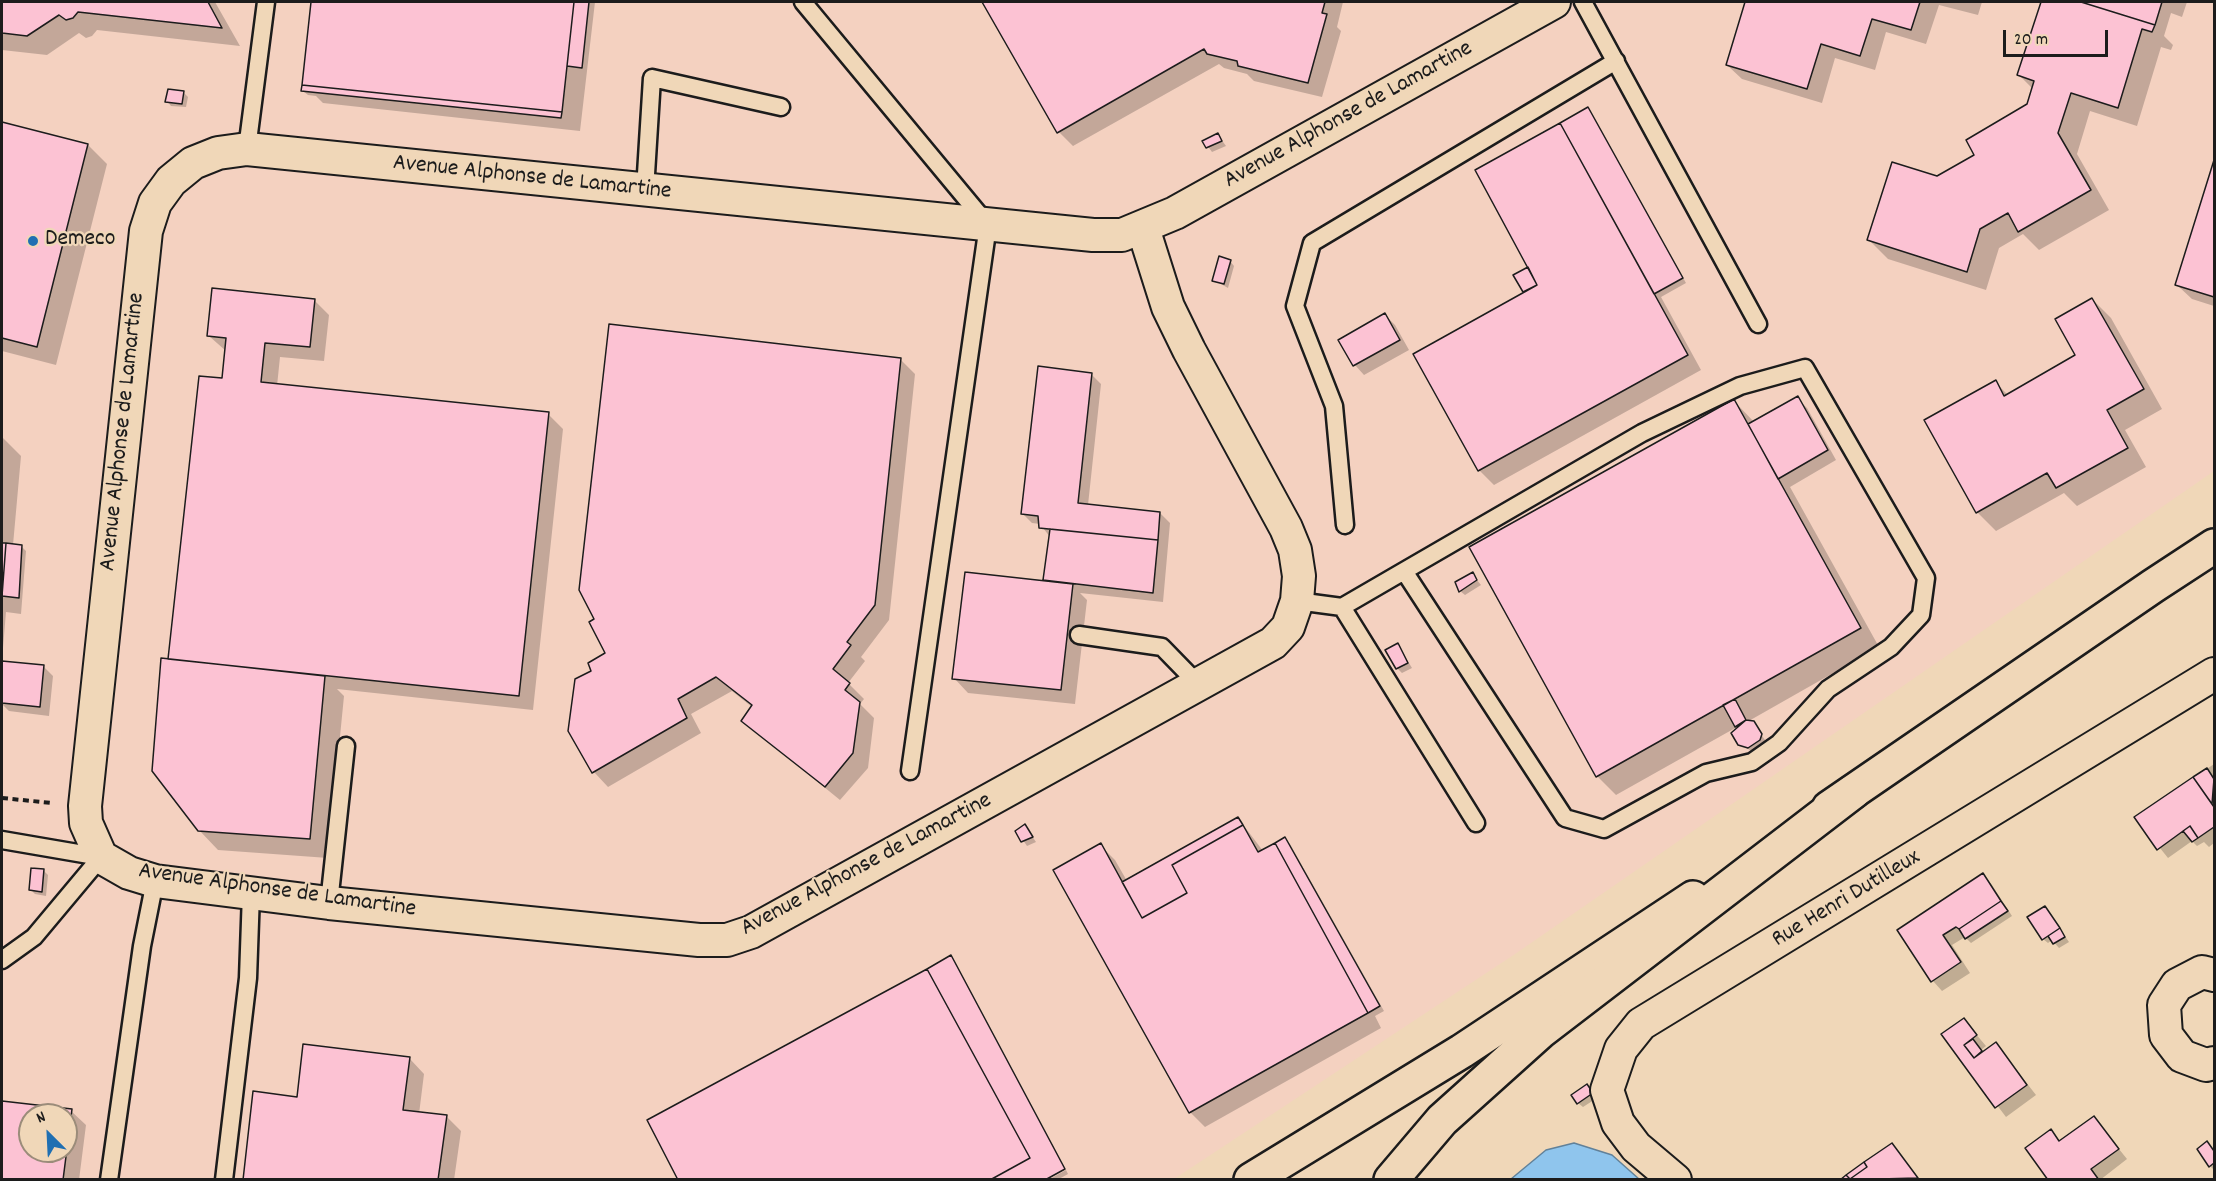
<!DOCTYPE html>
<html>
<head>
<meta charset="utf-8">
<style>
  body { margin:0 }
  #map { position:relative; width:2216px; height:1181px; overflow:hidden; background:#f0d7b8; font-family:Dekko,sans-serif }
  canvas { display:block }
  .frame { position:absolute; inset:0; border:3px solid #1c1c1c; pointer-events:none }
  .north { position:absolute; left:18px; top:1103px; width:60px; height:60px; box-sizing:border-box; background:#f0d7b8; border:2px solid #9b8c7a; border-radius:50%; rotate:336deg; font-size:16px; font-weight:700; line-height:24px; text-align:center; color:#1c1c1c }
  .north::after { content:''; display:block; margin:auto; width:21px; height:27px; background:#1f6fb2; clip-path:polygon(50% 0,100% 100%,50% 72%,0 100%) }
  .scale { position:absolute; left:2003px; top:30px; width:105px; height:27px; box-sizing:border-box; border:3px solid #1c1c1c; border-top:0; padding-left:8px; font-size:18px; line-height:21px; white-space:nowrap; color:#1c1c1c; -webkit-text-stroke:4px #f0d7b8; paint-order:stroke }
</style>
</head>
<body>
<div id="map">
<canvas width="2216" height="1181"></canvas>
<div class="frame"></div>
<div class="north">N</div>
<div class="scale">20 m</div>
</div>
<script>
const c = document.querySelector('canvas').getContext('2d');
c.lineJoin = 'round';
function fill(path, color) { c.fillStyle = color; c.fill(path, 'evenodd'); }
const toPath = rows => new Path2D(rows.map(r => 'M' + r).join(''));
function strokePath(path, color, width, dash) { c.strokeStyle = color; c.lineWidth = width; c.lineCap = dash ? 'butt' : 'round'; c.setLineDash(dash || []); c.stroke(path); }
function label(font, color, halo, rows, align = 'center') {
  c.font = font + ' Dekko,sans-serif'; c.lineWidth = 4.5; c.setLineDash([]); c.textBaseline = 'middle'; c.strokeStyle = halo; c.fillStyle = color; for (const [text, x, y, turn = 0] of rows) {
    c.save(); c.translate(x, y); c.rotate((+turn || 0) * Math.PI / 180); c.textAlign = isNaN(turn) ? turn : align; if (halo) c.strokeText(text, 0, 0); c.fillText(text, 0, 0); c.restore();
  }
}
fill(toPath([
  [2,2,2214,2,2214,471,1515,954,1174,1179,2,1180],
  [30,1115,66,1115,66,1151,30,1151]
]), '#f4d1c0');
const water = toPath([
  [1574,1143,1612,1155,1639,1179,1511,1179,1546,1150,1574,1143]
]);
fill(water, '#8fc5ed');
strokePath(water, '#618199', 1.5);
fill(toPath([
  [2,2,215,2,240,46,97,30,92,36,86,38,79,33,47,55,2,50],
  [312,2,595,2,580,131,323,103,316,96,308,95,303,91],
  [983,2,1343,2,1337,27,1341,31,1322,97,1254,81,1247,74,1224,68,1219,64,1073,146,1059,132],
  [1746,2,1982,2,1978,15,1939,5,1926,44,1886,32,1875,70,1835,58,1822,103,1742,79,1727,65],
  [2043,2,2187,2,2182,17,2171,13,2164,36,2173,45,2171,50,2161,47,2137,126,2090,111,2077,154,2109,210,2039,250,2023,234,1999,248,1986,290,1888,259,1869,240,1937,178,1976,155,2029,105,2033,89,2019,75],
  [169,91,184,93,188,97,186,107,171,106,167,101],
  [1588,109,1686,283,1661,297,1701,370,1494,485,1479,470,1530,268],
  [2,123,88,145,107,164,56,365,2,351],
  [1218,135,1226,146,1212,152,1204,141],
  [2214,165,2214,306,2192,299,2177,285],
  [1230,261,1234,266,1228,288,1214,280],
  [2092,299,2111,318,2162,409,2125,430,2146,467,2077,506,2064,493,1996,531,1977,512,1995,382,2008,395,2077,356],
  [314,300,329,315,324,361,280,357,277,386,548,414,563,429,533,710,337,689,344,696,328,858,218,850,199,830,170,661,224,380,226,351,209,336],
  [1385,315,1395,325,1409,350,1364,375,1355,365,1340,340],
  [900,359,915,374,889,620,861,657,865,661,848,683,864,699,860,704,874,718,868,768,840,800,743,721,752,707,732,691,691,714,701,733,608,787,594,772,569,731,593,672,607,654],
  [1091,374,1101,384,1088,505,1160,513,1170,523,1163,602,1080,593,1087,600,1075,704,968,693,954,678,1047,582,1045,580,1050,537,1040,524,1032,523,1022,513],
  [1797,398,1807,408,1836,460,1790,487,1879,647,1747,722,1753,723,1765,740,1764,745,1753,752,1740,744,1733,733,1737,727,1616,795,1597,776,1734,401,1754,422],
  [2,437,21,456,13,545,21,546,26,551,21,614,6,612,2,660],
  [1472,574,1481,585,1465,595,1460,591],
  [1398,645,1412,668,1402,673,1397,668],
  [2,662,43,666,53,676,49,716,9,711,2,704],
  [2214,764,2214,843,2209,847,2204,842,2197,846,2192,841,2168,858,2136,818],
  [1238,818,1263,851,1285,839,1290,844,1384,1011,1375,1016,1381,1028,1205,1127,1190,1112,1100,845,1115,860,1127,881],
  [1025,826,1036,842,1027,846,1017,831],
  [43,870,48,875,46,896,35,894,30,889],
  [1983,875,1992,885,2012,916,1971,943,1965,937,1952,945,1970,973,1942,991,1933,981,1899,930],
  [2045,908,2069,942,2059,948,2052,940,2048,943,2043,939],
  [951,957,1064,1167,1042,1180],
  [1964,1020,1986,1046,1981,1050,1983,1053,1996,1044,2036,1095,2006,1117,1943,1034],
  [410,1059,424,1074,419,1114,446,1116,461,1131,454,1180,244,1180,298,1098],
  [1587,1086,1597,1098,1583,1107,1578,1103],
  [2,1102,71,1111,86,1125,79,1180,2,1180],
  [30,1115,66,1115,66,1151,30,1151],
  [2094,1118,2127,1159,2100,1180,2050,1180,2051,1131,2061,1142],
  [2207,1143,2214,1151,2214,1170,2210,1166],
  [1892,1145,1920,1180,1842,1180],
  [1066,1170,1068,1174,1057,1180,1048,1180]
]), '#0003');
const building = toPath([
  [2,2,208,2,222,28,78,12,73,18,66,20,59,15,27,36,2,33,2,2],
  [311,2,574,2,562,112,302,85,311,2],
  [574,2,589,2,582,68,567,66,574,2],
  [982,2,1325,2,1322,13,1327,14,1308,83,1238,66,1237,61,1207,54,1204,49,1057,133,982,2],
  [1745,2,1920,2,1911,30,1872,19,1860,56,1821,44,1807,89,1726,65,1745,2],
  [2041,2,2081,2,2155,25,2152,32,2142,29,2118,108,2071,93,2058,133,2091,190,2018,232,2008,213,1980,229,1967,272,1867,240,1892,162,1937,176,1974,155,1966,140,2027,104,2034,81,2017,75,2041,2],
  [2081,2,2162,2,2155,25,2081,2],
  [302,85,562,112,561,118,301,91,302,85],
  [168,89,184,91,182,104,165,102,168,89],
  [1588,107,1683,278,1654,294,1560,123,1588,107],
  [2,122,88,144,37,347,2,338,2,122],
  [1560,123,1688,355,1478,471,1413,354,1537,285,1475,170,1560,123],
  [1218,133,1222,141,1206,148,1202,141,1218,133],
  [2214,160,2214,297,2175,285,2214,160],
  [1219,256,1231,260,1224,284,1212,281,1219,256],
  [1528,267,1537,285,1523,292,1513,275,1528,267],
  [212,288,315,299,310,347,265,343,261,382,549,412,519,696,168,659,199,376,222,378,226,338,207,336,212,288],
  [2092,298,2144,389,2107,410,2128,448,2056,488,2047,473,1976,513,1924,420,1996,380,2004,396,2075,355,2055,319,2092,298],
  [1385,313,1400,340,1353,366,1338,340,1385,313],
  [609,324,901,358,875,605,847,642,851,645,833,669,850,683,845,690,860,702,853,753,825,787,741,721,752,705,716,677,678,699,687,718,592,773,568,731,575,679,591,671,588,663,605,653,589,622,594,619,579,590,609,324],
  [1038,366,1092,373,1078,503,1160,512,1158,540,1039,528,1038,516,1021,514,1038,366],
  [1798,396,1828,450,1778,479,1748,424,1798,396],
  [1734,399,1861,628,1596,777,1469,547,1734,399],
  [1050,529,1158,540,1153,593,1043,580,1050,529],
  [2,543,6,543,2,596,2,543],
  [6,543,22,545,19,598,2,596,6,543],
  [965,572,1073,584,1061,690,952,679,965,572],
  [1473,572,1477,580,1459,592,1455,582,1473,572],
  [1398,643,1408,663,1396,669,1385,650,1398,643],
  [161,658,325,676,310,839,198,831,152,771,161,658],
  [2,661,44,665,40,707,2,703,2,661],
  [1735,699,1746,720,1735,727,1723,705,1735,699],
  [1746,720,1754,721,1762,734,1760,740,1748,748,1738,745,1731,733,1746,720],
  [2207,768,2214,779,2212,804,2193,777,2207,768],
  [2193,777,2214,807,2214,827,2198,838,2190,826,2157,850,2134,817,2193,777],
  [1238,817,1243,825,1172,865,1187,893,1142,918,1122,882,1238,817],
  [1025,824,1033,837,1021,842,1015,831,1025,824],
  [1243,825,1258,852,1275,843,1368,1013,1189,1113,1053,870,1101,843,1142,918,1187,893,1172,865,1243,825],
  [2190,826,2198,838,2192,842,2183,831,2190,826],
  [1285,837,1380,1006,1368,1013,1275,843,1285,837],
  [31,868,44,869,42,892,29,890,31,868],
  [1983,873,2001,901,1959,929,1956,927,1943,935,1961,962,1931,982,1897,930,1983,873],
  [2001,901,2008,911,1965,939,1959,929,2001,901],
  [2045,906,2060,928,2042,940,2027,917,2045,906],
  [2060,928,2065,937,2053,944,2048,936,2060,928],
  [951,955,1065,1169,1045,1180,990,1180,1030,1158,927,969,951,955],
  [927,969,1030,1158,990,1180,678,1180,647,1120,927,969],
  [1964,1018,1977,1035,1964,1045,1974,1058,1996,1042,2027,1085,1995,1108,1941,1034,1964,1018],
  [1973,1039,1982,1051,1974,1058,1964,1045,1973,1039],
  [303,1044,410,1057,403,1110,447,1115,438,1180,243,1180,253,1091,297,1097,303,1044],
  [1587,1084,1593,1093,1577,1104,1571,1095,1587,1084],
  [2,1101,72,1109,63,1180,2,1180,2,1101],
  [30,1115,66,1115,66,1151,30,1151,30,1115],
  [2094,1116,2119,1149,2091,1169,2099,1180,2048,1180,2025,1148,2051,1129,2059,1141,2094,1116],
  [2207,1141,2214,1151,2214,1163,2209,1167,2197,1149,2207,1141],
  [1892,1143,1918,1178,1840,1180,1846,1175,1850,1179,1867,1167,1864,1162,1892,1143],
  [1864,1162,1867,1167,1850,1179,1846,1175,1864,1162]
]);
fill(building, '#fcc2d3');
strokePath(building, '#1c1c1c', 1.5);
const service = toPath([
  [803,2,988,225,910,771],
  [1583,2,1758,324],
  [247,149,266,2],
  [645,190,652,78,781,107],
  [1345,525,1334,406,1295,306,1312,243,1616,61],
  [1297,601,1342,607,1476,823],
  [1342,607,1404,571,1565,818,1604,829,1706,773,1752,762,1779,743,1828,689,1891,647,1921,615,1926,578,1805,368,1740,386,1642,433,1404,571],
  [1079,635,1162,647,1198,684],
  [2,840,101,857],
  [329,903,346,746],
  [2,960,34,937,101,857],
  [109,1180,142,946,155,881],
  [224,1180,248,978,251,893]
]);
const minor = toPath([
  [1143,228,1168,307,1189,350,1286,528,1295,550,1299,576,1297,601,1288,627,1273,643,751,932,727,940,699,940,329,903,155,881,129,873,101,857,86,823,85,806,146,231,155,203,171,181,193,163,218,153,247,149,1093,235,1122,235,1175,213,1554,2],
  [2214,975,2202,972,2177,985,2164,1005,2166,1035,2182,1056,2206,1065,2214,1063],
  [1675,1180,1636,1147,1618,1123,1607,1090,1621,1049,1641,1024,2214,674]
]);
const secondary = toPath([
  [1829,808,2153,586,2214,546],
  [1251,1180,1462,1051,1693,898]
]);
const motorway = toPath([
  [1391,1180,1442,1120,1540,1032,1853,792]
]);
strokePath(service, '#1c1c1c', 21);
strokePath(minor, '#1c1c1c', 36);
strokePath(secondary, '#1c1c1c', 38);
strokePath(motorway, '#1c1c1c', 38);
strokePath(toPath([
  [2,798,52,803]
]), '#1c1c1c', 4, [6, 4.5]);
strokePath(service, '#f0d7b8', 16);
strokePath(minor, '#f0d7b8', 32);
strokePath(secondary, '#f0d7b8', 33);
strokePath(motorway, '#f0d7b8', 33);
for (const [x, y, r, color] of [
  [33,241,6,"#1f6fb2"]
]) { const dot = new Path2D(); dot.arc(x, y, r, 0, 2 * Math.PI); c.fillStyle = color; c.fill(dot); strokePath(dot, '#f0d7b8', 2); }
label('24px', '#1c1c1c', '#f0d7b8', [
  ["Avenue Alphonse de Lamartine",1349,116,-29],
  ["Avenue Alphonse de Lamartine",532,179,6],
  ["Avenue Alphonse de Lamartine",124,432,-84],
  ["Avenue Alphonse de Lamartine",867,866,-28],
  ["Avenue Alphonse de Lamartine",277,892,8],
  ["Rue Henri Dutilleux",1847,900,-31]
]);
label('24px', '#1c1c1c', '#f0d7b8', [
  ["Demeco",45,241]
], 'left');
</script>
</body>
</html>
